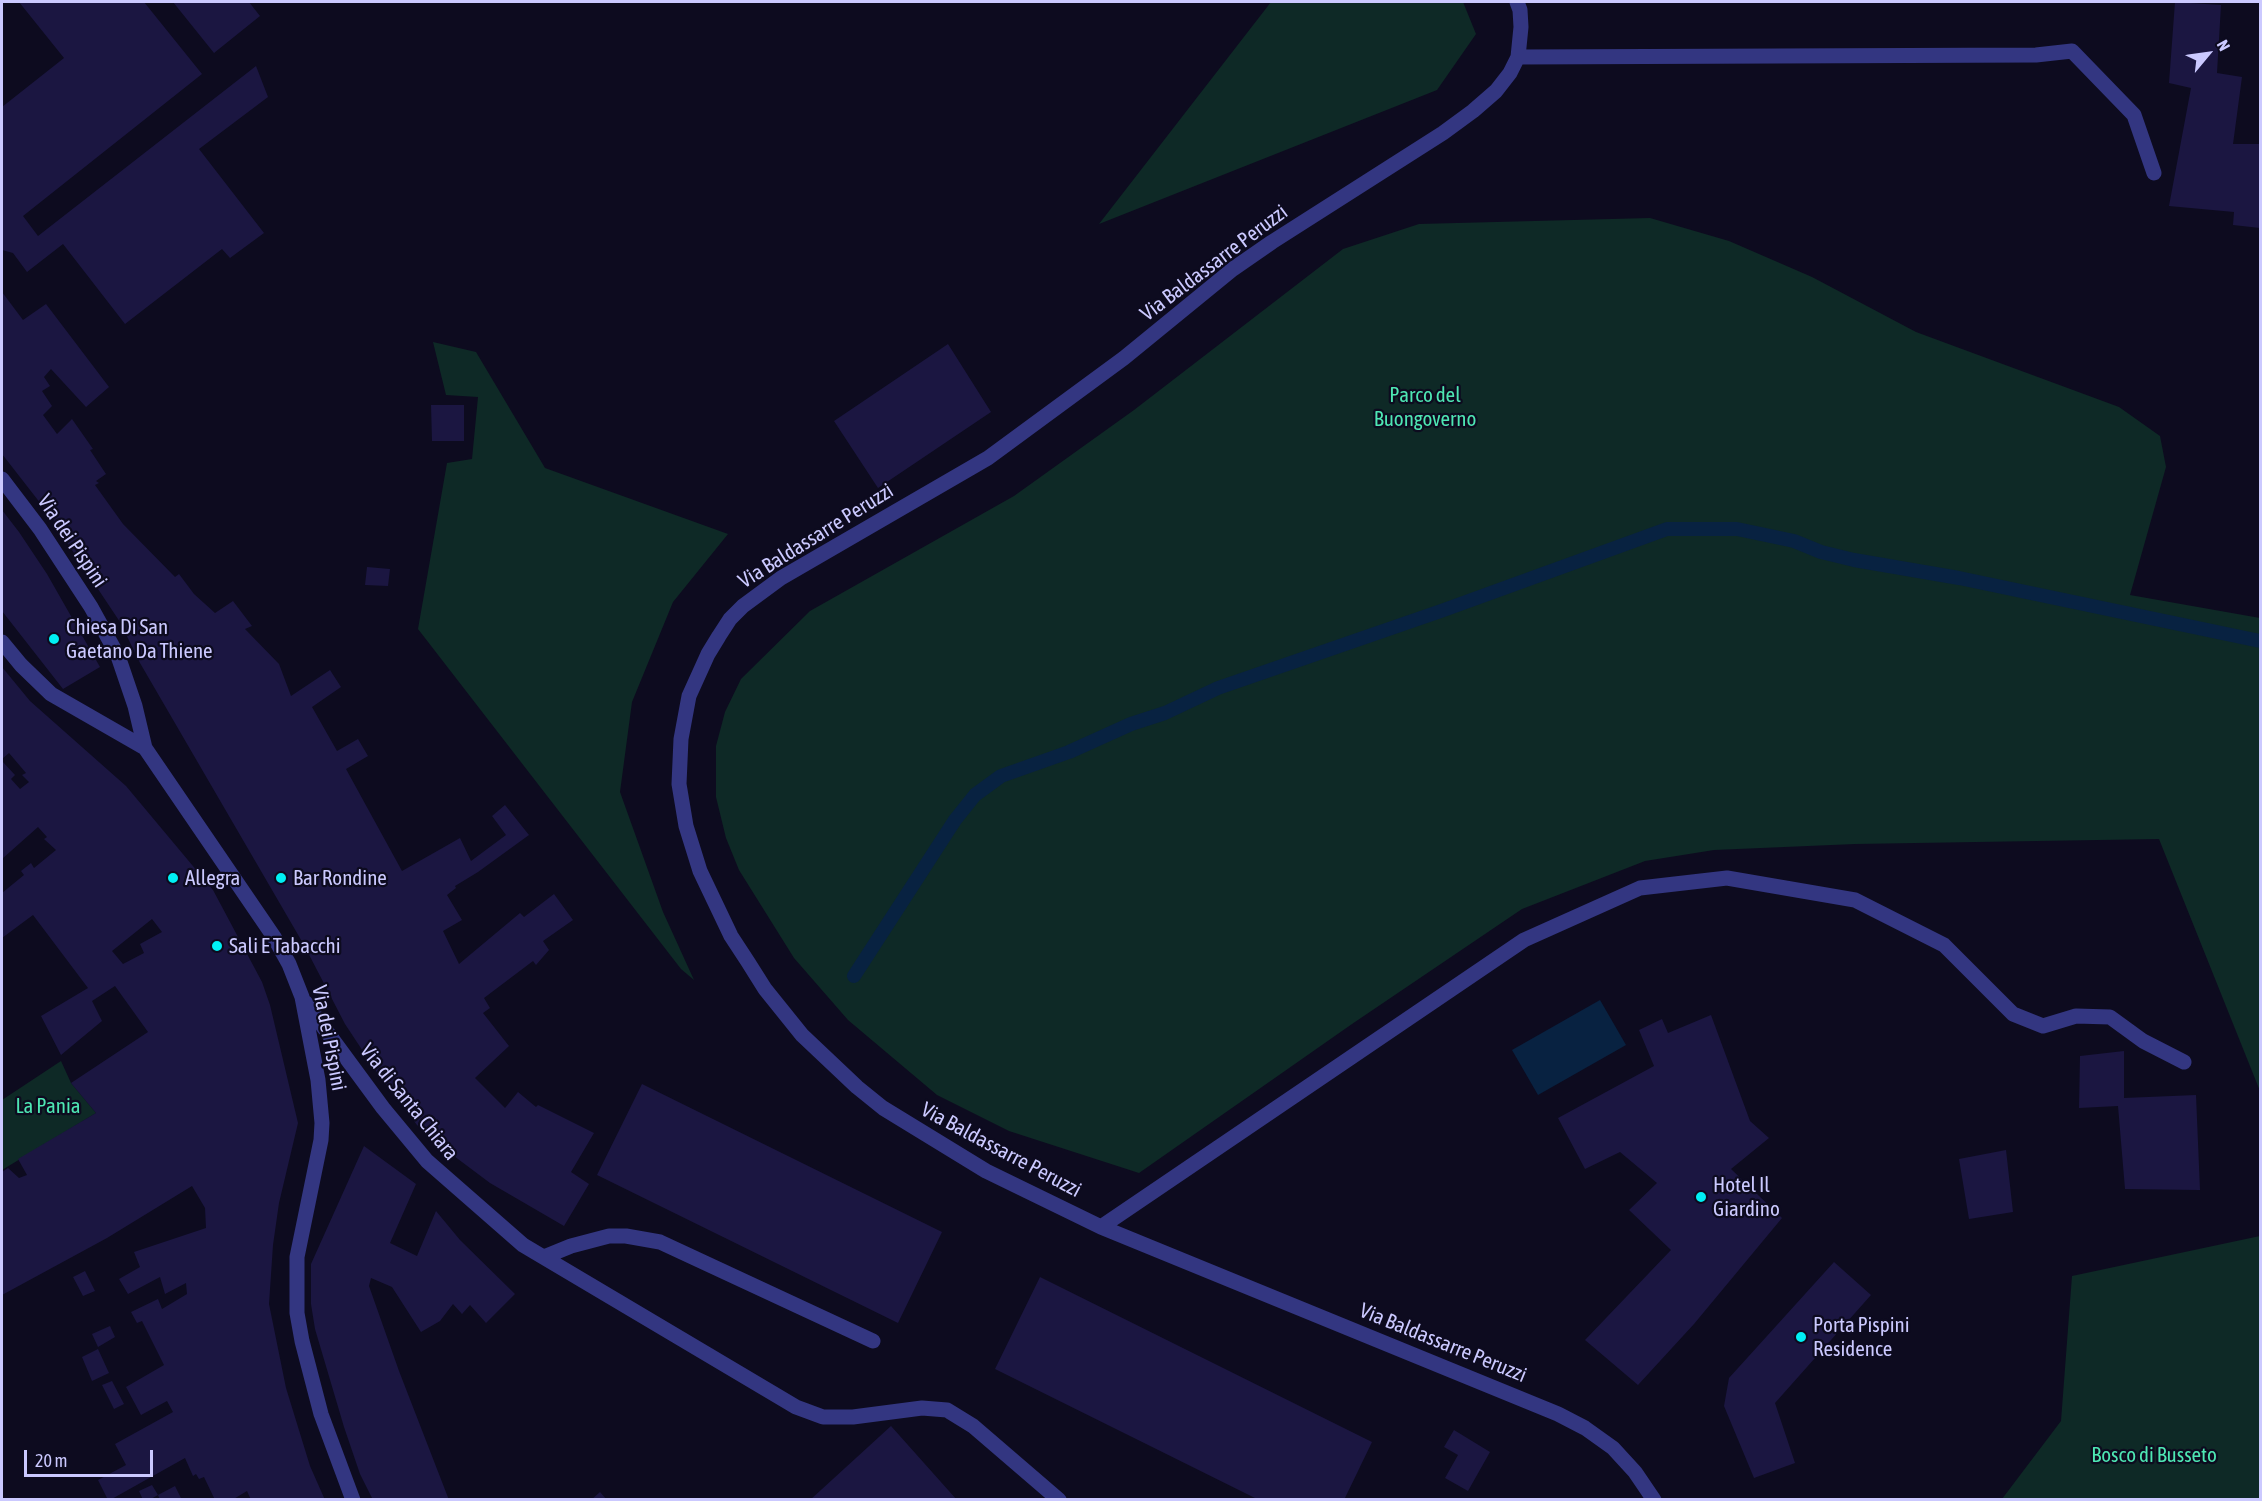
<!DOCTYPE html>
<html>
<head>
<meta charset="utf-8">
<style>
  body { margin:0 }
  #map { position:relative; width:2262px; height:1501px; overflow:hidden; background:#0d0b1f; font-family:"Asap Condensed",sans-serif }
  canvas { display:block }
  .frame { position:absolute; inset:0; border:3px solid #cbc9ff; pointer-events:none }
  .north { position:absolute; left:2178px; top:24px; width:60px; height:60px; -webkit-text-stroke:4px #0d0b1f; paint-order:stroke; rotate:61deg; font-size:16px; font-weight:700; line-height:24px; text-align:center; color:#cbc9ff }
  .north::after { content:''; display:block; margin:auto; width:21px; height:27px; background:#cbc9ff; clip-path:polygon(50% 0,100% 100%,50% 72%,0 100%) }
  .scale { position:absolute; left:24px; top:1450px; width:129px; height:27px; box-sizing:border-box; border:3px solid #cbc9ff; border-top:0; padding-left:8px; font-size:18px; line-height:21px; white-space:nowrap; color:#cbc9ff; -webkit-text-stroke:4px #0d0b1f; paint-order:stroke }
</style>
</head>
<body>
<div id="map">
<canvas width="2262" height="1501"></canvas>
<div class="frame"></div>
<div class="north">N</div>
<div class="scale">20 m</div>
</div>
<script>
const c = document.querySelector('canvas').getContext('2d');
c.lineJoin = 'round';
function fill(path, color) { c.fillStyle = color; c.fill(path, 'evenodd'); }
const toPath = rows => new Path2D(rows.map(r => 'M' + r).join(''));
function strokePath(path, color, width, dash) { c.strokeStyle = color; c.lineWidth = width; c.lineCap = dash ? 'butt' : 'round'; c.setLineDash(dash || []); c.stroke(path); }
function label(font, color, halo, rows, align = 'center') {
  c.font = font + ' "Asap Condensed",sans-serif'; c.lineWidth = 4.5; c.setLineDash([]); c.textBaseline = 'middle'; c.strokeStyle = halo; c.fillStyle = color; for (const [text, x, y, turn = 0] of rows) {
    c.save(); c.translate(x, y); c.rotate((+turn || 0) * Math.PI / 180); c.textAlign = isNaN(turn) ? turn : align; if (halo) c.strokeText(text, 0, 0); c.fillText(text, 0, 0); c.restore();
  }
}
fill(toPath([
  [1271,2,1463,2,1476,34,1437,90,1099,224],
  [1650,218,1729,241,1812,277,1916,332,2119,407,2160,436,2166,467,2130,595,2260,618,2260,1091,2159,839,1855,844,1714,850,1645,861,1522,909,1352,1024,1139,1173,1009,1131,937,1095,848,1020,794,958,739,870,726,838,716,797,716,746,725,712,741,679,810,611,1014,496,1134,410,1343,249,1419,224],
  [433,342,476,352,545,468,728,534,673,602,632,702,620,792,663,912,694,980,681,969,418,629,447,463,472,459,478,397,446,395],
  [61,1061,71,1083,96,1113,2,1170,2,1100],
  [2260,1236,2260,1499,2002,1499,2061,1421,2072,1276]
]), '#0e2926');
fill(toPath([
  [1600,1000,1626,1045,1538,1095,1512,1050]
]), '#082241');
strokePath(toPath([
  [854,976,955,820,975,795,1001,776,1069,752,1131,724,1165,713,1218,688,1441,611,1667,529,1737,529,1794,541,1821,552,1854,560,1959,578,2260,641]
]), '#082241', 14);
fill(toPath([
  [19,2,144,2,202,74,23,216,38,236,256,66,268,97,199,149,264,233,230,258,222,249,125,324,63,244,27,272,13,253,2,250,2,107,64,58],
  [173,2,249,2,260,16,214,53],
  [2175,2,2221,5,2217,73,2242,77,2233,144,2260,144,2260,228,2233,225,2234,212,2169,206,2191,88,2169,83],
  [2,292,23,320,46,304,109,387,86,407,51,369,44,377,50,386,42,391,52,406,43,415,57,434,72,419,93,449,90,450,106,474,96,481,99,483,95,485,123,524,175,577,179,574,194,594,215,613,233,601,252,626,245,629,279,664,291,696,330,670,341,687,312,707,337,751,358,739,368,756,346,769,402,871,460,838,471,861,506,835,492,816,505,805,529,835,478,872,455,886,456,888,447,895,462,920,443,931,459,964,520,913,524,917,554,894,573,920,543,941,549,950,536,965,533,961,484,998,490,1008,483,1013,509,1046,475,1078,505,1108,518,1092,536,1107,538,1105,594,1133,571,1172,589,1184,564,1226,490,1183,438,1144,417,1125,378,1074,345,1024,304,945,140,663,120,622,54,523,55,522,2,454],
  [948,344,991,412,878,488,834,421],
  [431,405,464,405,464,441,432,441],
  [2,510,19,532,47,574,100,667,63,689,2,611],
  [367,567,390,569,388,586,365,585],
  [2,667,30,701,126,786,213,890,262,982,270,1005,298,1123,279,1203,273,1245,269,1304,286,1388,310,1466,325,1500,251,1500,247,1491,232,1500,215,1500,204,1477,199,1479,196,1474,193,1476,185,1458,110,1500,108,1500,98,1480,126,1465,115,1444,173,1412,167,1401,141,1415,126,1387,164,1365,142,1321,137,1323,131,1312,158,1299,162,1309,187,1294,186,1283,165,1294,160,1277,128,1294,119,1279,140,1267,134,1252,206,1228,205,1208,192,1186,107,1238,2,1295,2,1172,8,1168,19,1178,27,1175,18,1159,96,1113,71,1083,148,1032,115,986,92,1001,102,1021,61,1055,41,1016,88,988,33,915,2,938,2,893,24,875,21,871,31,863,34,868,56,850,44,839,47,837,38,827,2,859,2,761,15,775,11,779,20,789,29,782,22,775,26,773,9,753,2,759],
  [152,919,162,932,140,944,144,953,123,964,112,951],
  [1711,1015,1750,1121,1769,1138,1731,1169,1782,1218,1694,1324,1638,1385,1585,1340,1671,1250,1629,1210,1657,1183,1620,1152,1585,1169,1558,1118,1654,1066,1639,1030,1662,1019,1668,1033],
  [2124,1051,2124,1098,2196,1095,2200,1190,2125,1189,2118,1106,2079,1108,2080,1056],
  [642,1084,942,1232,898,1323,597,1175],
  [364,1146,416,1184,390,1243,417,1256,436,1211,460,1240,515,1294,486,1323,470,1305,462,1314,453,1304,440,1321,421,1332,392,1287,371,1278,369,1286,399,1371,449,1500,373,1500,360,1474,344,1427,315,1329,311,1304,311,1264],
  [2006,1150,2013,1212,1969,1219,1959,1159],
  [1834,1262,1871,1295,1775,1403,1795,1463,1754,1478,1724,1406,1729,1378],
  [85,1271,95,1291,83,1296,73,1277],
  [1040,1277,1372,1442,1344,1500,1259,1500,995,1369],
  [110,1326,115,1337,98,1347,92,1334],
  [98,1349,109,1373,92,1381,82,1357],
  [112,1381,124,1404,114,1409,102,1385],
  [891,1426,957,1500,810,1500],
  [1454,1430,1490,1452,1468,1491,1445,1478,1458,1455,1444,1447],
  [152,1485,158,1495,175,1486,182,1500,160,1500,158,1495,149,1500,143,1500,139,1491],
  [600,1492,607,1500,591,1500]
]), '#1b1641');
strokePath(toPath([
  [1517,2,1520,10,1521,27,1518,57,1510,73,1496,91,1473,111,1443,133,1272,242,1233,269,1124,358,988,458,781,578,743,606,730,619,719,636,708,654,689,696,681,739,679,784,686,826,700,871,731,936,748,962,765,989,802,1035,857,1087,883,1108,986,1171,1101,1227,1558,1414,1585,1428,1613,1448,1635,1472,1654,1500],
  [1518,57,2036,55,2072,51,2134,115,2154,173],
  [2,479,40,529,91,607,118,656,135,706,145,748,274,937,289,964,302,997,318,1080,322,1123,321,1140,297,1257,297,1313,302,1341,321,1414,353,1500],
  [2,642,21,665,51,694,145,748],
  [305,1002,383,1108,427,1161,523,1245,796,1407,823,1417,853,1417,922,1408,947,1410,973,1426,1059,1500],
  [1101,1227,1524,940,1640,888,1727,878,1855,900,1944,945,2013,1014,2043,1026,2076,1016,2110,1017,2143,1041,2184,1062],
  [544,1257,571,1246,609,1236,626,1236,660,1242,873,1341]
]), '#333681', 15);
for (const [x, y, r, color] of [
  [54,639,6,"#00f0f4"],
  [173,878,6,"#00f0f4"],
  [281,878,6,"#00f0f4"],
  [217,946,6,"#00f0f4"],
  [1701,1197,6,"#00f0f4"],
  [1801,1337,6,"#00f0f4"]
]) { const dot = new Path2D(); dot.arc(x, y, r, 0, 2 * Math.PI); c.fillStyle = color; c.fill(dot); strokePath(dot, '#0d0b1f', 2); }
label('21px', '#cbc9ff', '#0d0b1f', [
  ["Via Baldassarre Peruzzi",1214,263,-37],
  ["Via Baldassarre Peruzzi",816,536,-32],
  ["Via dei Pispini",72,541,56],
  ["Via dei Pispini",329,1038,79],
  ["Via di Santa Chiara",409,1102,51],
  ["Via Baldassarre Peruzzi",1001,1150,28],
  ["Via Baldassarre Peruzzi",1443,1343,22]
]);
label('21px', '#4ee6b3', '#0d0b1f', [
  ["Parco del",1425,395],
  ["Buongoverno",1425,419],
  ["La Pania",48,1106],
  ["Bosco di Busseto",2154,1455]
]);
label('21px', '#cbc9ff', '#0d0b1f', [
  ["Chiesa Di San",66,627],
  ["Gaetano Da Thiene",66,651],
  ["Allegra",185,878],
  ["Bar Rondine",293,878],
  ["Sali E Tabacchi",229,946],
  ["Hotel Il",1713,1185],
  ["Giardino",1713,1209],
  ["Porta Pispini",1813,1325],
  ["Residence",1813,1349]
], 'left');
</script>
</body>
</html>
